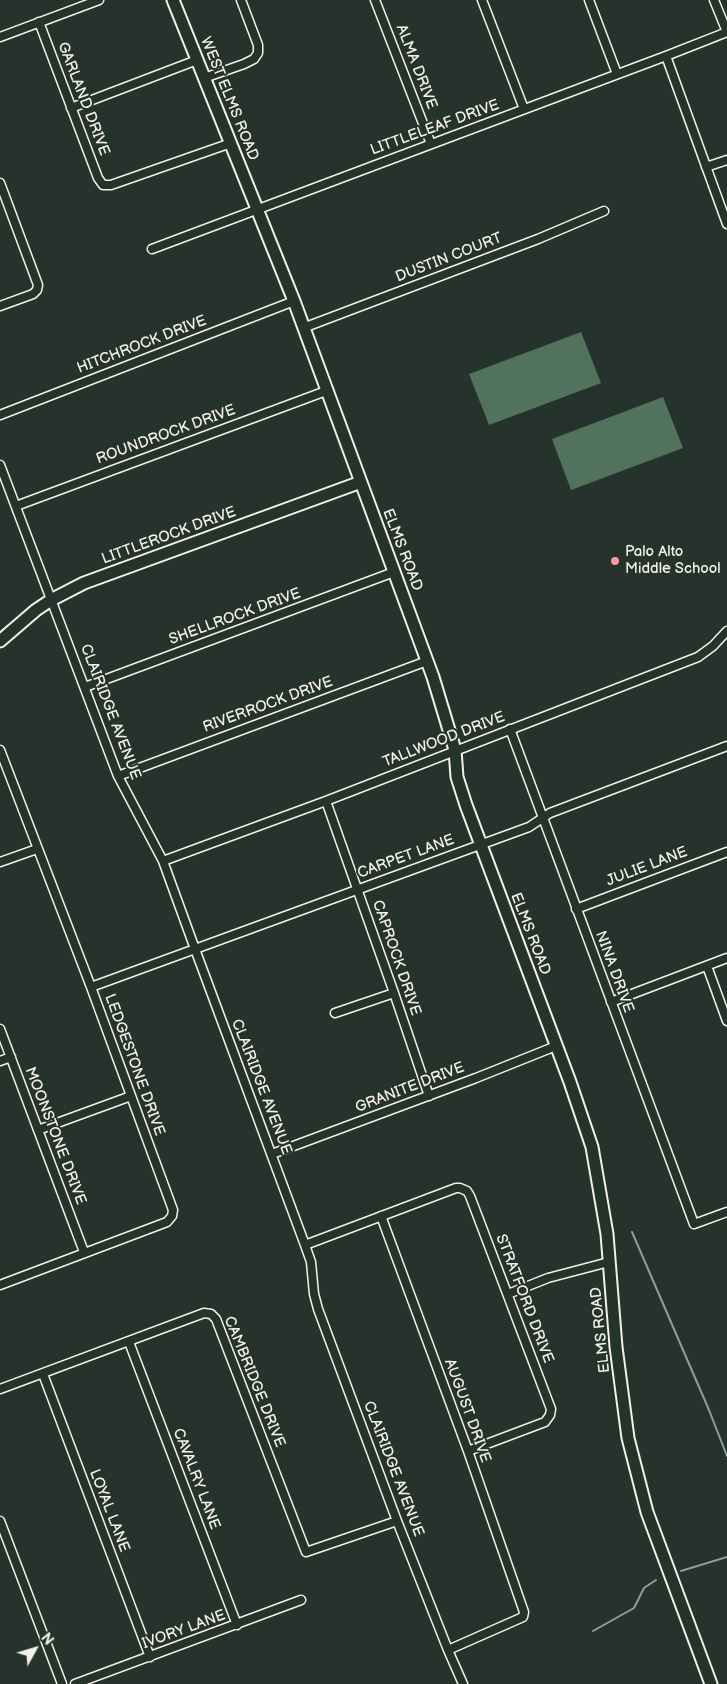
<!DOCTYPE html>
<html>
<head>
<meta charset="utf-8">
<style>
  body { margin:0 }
  #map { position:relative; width:727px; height:1684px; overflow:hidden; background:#26332d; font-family:"Balsamiq Sans",sans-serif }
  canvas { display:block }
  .north { position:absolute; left:10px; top:1624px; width:50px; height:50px; -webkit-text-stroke:4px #26332d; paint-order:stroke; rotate:51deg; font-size:14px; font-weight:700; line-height:20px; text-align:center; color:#f4f1e8 }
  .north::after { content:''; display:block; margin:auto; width:18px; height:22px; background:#f4f1e8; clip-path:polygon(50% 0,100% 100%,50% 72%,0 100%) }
</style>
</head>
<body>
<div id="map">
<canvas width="727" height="1684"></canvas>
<div class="north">N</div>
</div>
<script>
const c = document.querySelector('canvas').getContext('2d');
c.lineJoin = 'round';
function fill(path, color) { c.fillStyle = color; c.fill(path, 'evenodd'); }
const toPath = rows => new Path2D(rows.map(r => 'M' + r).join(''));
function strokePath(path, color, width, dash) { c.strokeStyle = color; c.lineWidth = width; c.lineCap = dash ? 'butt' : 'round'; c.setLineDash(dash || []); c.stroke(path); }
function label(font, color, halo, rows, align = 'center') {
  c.font = font + ' "Balsamiq Sans",sans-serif'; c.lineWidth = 4; c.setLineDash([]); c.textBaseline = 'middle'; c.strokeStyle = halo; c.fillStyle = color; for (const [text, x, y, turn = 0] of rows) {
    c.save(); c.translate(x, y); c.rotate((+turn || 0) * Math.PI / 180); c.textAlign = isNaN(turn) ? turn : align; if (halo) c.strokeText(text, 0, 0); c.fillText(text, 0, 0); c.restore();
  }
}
fill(toPath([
  [581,332,601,383,489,425,469,374],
  [663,397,683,448,571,490,552,439]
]), '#51735d');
strokePath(toPath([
  [632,1232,709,1410,727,1456],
  [681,1571,727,1557],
  [593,1631,634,1608,644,1588,656,1580]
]), '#8c9e9e', 2);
const street = toPath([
  [375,0,431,144],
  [482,0,524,109],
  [589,0,617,74],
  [714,0,727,32],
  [39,22,98,178,103,185,111,185,231,143],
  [0,37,99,0],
  [666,56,727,224],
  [204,78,244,64,254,59,258,53,258,45,241,0],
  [71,108,197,60],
  [706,167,727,160],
  [0,183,38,285,37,290,33,294,0,306],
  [152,249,666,56,727,32],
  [303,328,538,239,604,211],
  [0,415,294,301],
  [0,465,118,776,163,861,195,949,305,1245,311,1262,314,1294,318,1309,397,1521,448,1650,463,1684],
  [16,506,326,391],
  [85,687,394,572],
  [510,729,694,1224,727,1212],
  [0,750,91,987,173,1210,172,1216,167,1222,0,1285],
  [118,776,427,661],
  [326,801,394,993,429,1096],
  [163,861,326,801,698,657,713,646,727,631],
  [0,862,37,849],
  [576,909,727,852],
  [707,966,727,1021],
  [91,987,529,827,550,813,727,746],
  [611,1002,727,958],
  [335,1013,394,993],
  [0,1029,84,1252],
  [0,1061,11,1057],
  [38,1130,131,1096],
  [272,1154,476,1078,556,1046],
  [381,1216,468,1451,524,1612,523,1617,448,1650],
  [305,1245,456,1188,460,1188,467,1191,470,1196,551,1409,550,1415,545,1422,468,1451],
  [508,1294,548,1278,609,1262],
  [129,1342,237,1625],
  [43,1374,150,1657],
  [0,1389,204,1313,211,1314,216,1319,306,1552,397,1521],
  [0,1521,62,1684],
  [75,1684,301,1600]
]);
const secondary = toPath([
  [173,0,294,301,433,677,455,750,457,777,466,805,570,1082,592,1147,607,1234,616,1347,628,1438,647,1512,711,1684],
  [0,641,36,610,51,600,84,583,361,482]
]);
strokePath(street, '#f4f1e8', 11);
strokePath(secondary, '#f4f1e8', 15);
strokePath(street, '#26332d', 8);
strokePath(secondary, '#26332d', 11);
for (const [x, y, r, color] of [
  [615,561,5,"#ff9aa2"]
]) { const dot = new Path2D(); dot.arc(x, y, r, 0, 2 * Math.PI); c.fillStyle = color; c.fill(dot); strokePath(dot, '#26332d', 2); }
label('15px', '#f4f1e8', '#26332d', [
  ["ALMA DRIVE",416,67,69],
  ["GARLAND DRIVE",83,99,69],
  ["WEST ELMS ROAD",229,99,68],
  ["LITTLELEAF DRIVE",435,128,-20],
  ["DUSTIN COURT",449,258,-21],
  ["HITCHROCK DRIVE",142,345,-21],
  ["ROUNDROCK DRIVE",166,435,-20],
  ["LITTLEROCK DRIVE",169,536,-20],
  ["ELMS ROAD",402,550,69],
  ["SHELLROCK DRIVE",235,617,-20],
  ["RIVERROCK DRIVE",268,705,-20],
  ["CLAIRIDGE AVENUE",110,712,69],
  ["TALLWOOD DRIVE",444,740,-21],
  ["CARPET LANE",406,857,-20],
  ["JULIE LANE",647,867,-21],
  ["ELMS ROAD",530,934,69],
  ["CAPROCK DRIVE",396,958,71],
  ["NINA DRIVE",614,972,70],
  ["LEDGESTONE DRIVE",134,1065,70],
  ["CLAIRIDGE AVENUE",261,1087,69],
  ["GRANITE DRIVE",410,1088,-21],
  ["MOONSTONE DRIVE",55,1136,69],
  ["STRATFORD DRIVE",524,1299,69],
  ["ELMS ROAD",601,1330,-96],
  ["CAMBRIDGE DRIVE",254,1382,68],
  ["AUGUST DRIVE",467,1411,70],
  ["CLAIRIDGE AVENUE",393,1469,69],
  ["CAVALRY LANE",196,1479,69],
  ["LOYAL LANE",109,1511,69],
  ["IVORY LANE",184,1630,-20]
]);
label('15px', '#f4f1e8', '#26332d', [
  ["Palo Alto",625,552],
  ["Middle School",625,569]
], 'left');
</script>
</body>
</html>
